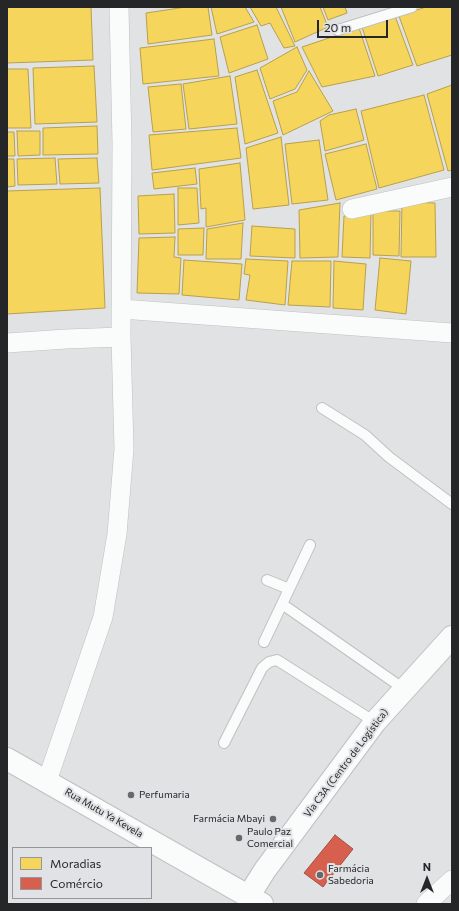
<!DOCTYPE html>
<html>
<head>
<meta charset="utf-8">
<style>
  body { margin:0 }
  #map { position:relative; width:459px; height:911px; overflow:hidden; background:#e1e2e4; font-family:Commissioner,sans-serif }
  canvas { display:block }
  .frame { position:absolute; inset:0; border:8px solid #252627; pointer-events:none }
  .legend { position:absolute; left:12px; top:847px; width:140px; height:52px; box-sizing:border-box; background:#e0e2e5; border:1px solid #959799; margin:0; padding:5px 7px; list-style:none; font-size:12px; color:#252627 }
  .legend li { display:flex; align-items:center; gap:8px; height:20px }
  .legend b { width:20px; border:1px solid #959799 }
  .north { position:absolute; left:407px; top:859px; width:40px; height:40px; -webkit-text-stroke:3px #e0e2e5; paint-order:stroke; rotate:0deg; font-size:11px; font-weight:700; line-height:16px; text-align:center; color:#252627 }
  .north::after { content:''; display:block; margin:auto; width:14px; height:18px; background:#252627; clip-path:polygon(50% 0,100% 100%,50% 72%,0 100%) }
  .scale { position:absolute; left:317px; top:20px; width:71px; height:18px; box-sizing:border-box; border:2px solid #252627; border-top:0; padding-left:5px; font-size:12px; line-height:14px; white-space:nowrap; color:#252627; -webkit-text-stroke:3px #e0e2e5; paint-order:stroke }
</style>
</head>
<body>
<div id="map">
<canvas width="459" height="911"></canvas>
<div class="frame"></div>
<ul class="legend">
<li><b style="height:11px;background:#f6d55c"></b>Moradias</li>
<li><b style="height:11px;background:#d6604d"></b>Comércio</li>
</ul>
<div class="north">N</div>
<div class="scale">20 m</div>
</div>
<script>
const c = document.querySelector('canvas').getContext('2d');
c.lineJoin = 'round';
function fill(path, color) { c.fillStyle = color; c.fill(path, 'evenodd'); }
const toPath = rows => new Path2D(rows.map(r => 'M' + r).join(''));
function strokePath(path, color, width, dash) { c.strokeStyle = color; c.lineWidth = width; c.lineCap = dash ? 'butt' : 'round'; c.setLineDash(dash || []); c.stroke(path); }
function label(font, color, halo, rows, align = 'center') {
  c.font = font + ' Commissioner,sans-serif'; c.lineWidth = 4; c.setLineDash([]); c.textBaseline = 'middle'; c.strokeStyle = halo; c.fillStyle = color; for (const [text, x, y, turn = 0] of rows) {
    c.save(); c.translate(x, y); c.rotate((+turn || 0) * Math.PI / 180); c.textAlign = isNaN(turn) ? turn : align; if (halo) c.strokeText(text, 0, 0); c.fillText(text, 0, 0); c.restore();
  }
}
const homes = toPath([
  [7,7,91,7,93,60,7,63,7,7],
  [186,7,208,7,212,35,148,44,146,13,186,7],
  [211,7,245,7,254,22,217,34,211,7],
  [250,7,276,7,295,46,284,48,270,23,261,26,250,7],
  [281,7,320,7,328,27,295,42,281,7],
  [323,7,345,7,347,13,328,20,323,7],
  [426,7,452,7,452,55,417,66,399,16,426,7],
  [395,16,413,65,378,76,362,27,395,16],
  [257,25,268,59,229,73,220,37,257,25],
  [359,28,375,76,322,87,302,47,359,28],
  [214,39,219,76,143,84,140,48,214,39],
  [297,47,307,70,295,89,270,99,260,68,297,47],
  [94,66,97,122,35,124,33,68,94,66],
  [7,69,28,69,31,128,7,128,7,69],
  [257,70,278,133,245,144,235,77,257,70],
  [309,71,333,111,283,135,273,101,297,92,309,71],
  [230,76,237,124,189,129,183,84,230,76],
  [181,84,186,129,153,132,148,87,181,84],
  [452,85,452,170,448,171,427,94,452,85],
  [424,95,444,170,379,188,361,111,424,95],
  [356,109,364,140,325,151,320,121,329,115,356,109],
  [97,126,98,154,43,155,43,128,97,126],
  [237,128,241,158,152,170,149,135,237,128],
  [17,131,40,131,40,155,18,156,17,131],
  [7,132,14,132,15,156,7,156,7,132],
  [281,137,289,205,253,209,246,148,281,137],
  [319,140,328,200,292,204,285,144,319,140],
  [366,144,377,189,336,200,325,154,366,144],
  [55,158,57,184,18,185,17,159,55,158],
  [97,158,99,183,60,184,58,159,97,158],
  [7,159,14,159,15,186,7,187,7,159],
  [240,163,245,220,206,227,206,208,201,209,199,169,240,163],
  [195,168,197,184,154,189,152,173,195,168],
  [100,188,105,308,7,314,7,191,100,188],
  [178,188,197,188,199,223,178,225,178,188],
  [174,194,175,233,139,234,138,196,174,194],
  [402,202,435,203,436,257,401,257,402,202],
  [340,203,338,257,300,258,299,210,340,203],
  [371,211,370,258,342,257,344,216,371,211],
  [373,211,400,211,399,256,373,255,373,211],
  [243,223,241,259,206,259,207,229,243,223],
  [252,226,295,229,295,258,250,256,252,226],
  [204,228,203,255,178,255,178,229,204,228],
  [175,237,174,257,181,258,179,294,137,293,139,238,175,237],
  [380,258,411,261,406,314,375,310,380,258],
  [246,259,288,261,285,305,246,300,250,275,244,274,246,259],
  [184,260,242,264,239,300,182,295,184,260],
  [292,261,331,261,330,307,288,305,292,261],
  [334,261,366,264,363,310,333,308,334,261]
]);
fill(homes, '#f6d55c');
strokePath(homes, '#b7a04c', 1);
const shops = toPath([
  [335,835,353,849,323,887,304,873,335,835]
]);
fill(shops, '#d6604d');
strokePath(shops, '#a14f42', 1);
const service = toPath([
  [338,30,412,7],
  [322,408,365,435,389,457,452,504],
  [267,580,289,589],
  [282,604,404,689],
  [264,642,310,545],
  [224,743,262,668,269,662,277,660,375,722]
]);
const minor = toPath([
  [352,209,452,187],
  [121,309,452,333],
  [7,343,66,339,121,337],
  [47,781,103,617,117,534,124,449,121,337,122,143,119,7],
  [426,904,452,880]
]);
const tertiary = toPath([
  [248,897,265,870,375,722,452,637]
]);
const secondary = toPath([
  [7,759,262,904]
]);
strokePath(service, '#bfc0c1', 12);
strokePath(minor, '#bfc0c1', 20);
strokePath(tertiary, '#bfc0c1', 24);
strokePath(secondary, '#bfc0c1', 24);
strokePath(service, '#fafbfb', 10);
strokePath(minor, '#fafbfb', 19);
strokePath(tertiary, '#fafbfb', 22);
strokePath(secondary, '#fafbfb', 22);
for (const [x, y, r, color] of [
  [131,795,4,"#676869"],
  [273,819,4,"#676869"],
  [239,838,4,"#676869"],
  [320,875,4,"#676869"]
]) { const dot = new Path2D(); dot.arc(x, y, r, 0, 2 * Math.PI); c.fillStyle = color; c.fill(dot); strokePath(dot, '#e0e2e5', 1.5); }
label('10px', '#252627', '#e0e2e5', [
  ["Via C3A (Centro de Logística)",346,763,-53],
  ["Rua Mutu Ya Kevela",104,813,30]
]);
label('10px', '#252627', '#e0e2e5', [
  ["Perfumaria",139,795],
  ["Farmácia Mbayi",265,819,"right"],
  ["Paulo Paz",247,832],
  ["Comercial",247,844],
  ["Farmácia",328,869],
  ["Sabedoria",328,881]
], 'left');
</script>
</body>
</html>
